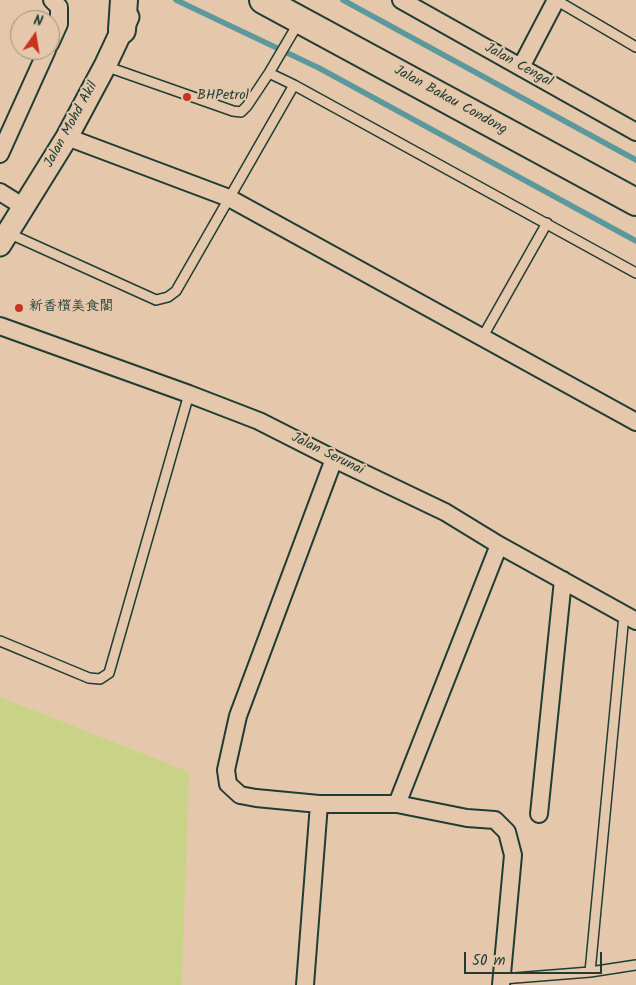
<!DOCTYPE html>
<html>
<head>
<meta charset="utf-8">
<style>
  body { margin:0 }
  #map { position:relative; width:636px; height:985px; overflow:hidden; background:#e5c8ac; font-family:Kalam,sans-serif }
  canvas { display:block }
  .north { position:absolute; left:10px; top:10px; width:50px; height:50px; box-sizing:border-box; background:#e5c8ac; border:1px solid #96907c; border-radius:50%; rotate:13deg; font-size:14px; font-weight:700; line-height:20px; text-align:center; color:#1f3d34 }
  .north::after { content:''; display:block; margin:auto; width:18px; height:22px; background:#c8321e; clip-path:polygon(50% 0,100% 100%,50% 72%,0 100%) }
  .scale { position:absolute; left:464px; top:952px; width:138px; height:22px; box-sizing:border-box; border:2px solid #1f3d34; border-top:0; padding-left:6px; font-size:15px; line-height:18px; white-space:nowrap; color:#1f3d34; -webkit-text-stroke:4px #e5c8ac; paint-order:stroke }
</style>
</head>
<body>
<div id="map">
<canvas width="636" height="985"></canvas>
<div class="north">N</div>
<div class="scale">50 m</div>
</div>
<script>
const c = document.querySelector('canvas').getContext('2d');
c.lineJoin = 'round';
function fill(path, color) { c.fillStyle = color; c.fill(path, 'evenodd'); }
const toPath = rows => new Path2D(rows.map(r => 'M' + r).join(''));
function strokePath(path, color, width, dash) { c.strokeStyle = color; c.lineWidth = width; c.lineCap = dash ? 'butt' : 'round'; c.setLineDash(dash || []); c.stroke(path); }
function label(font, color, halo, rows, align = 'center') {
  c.font = font + ' Kalam,"LXGW WenKai TC",sans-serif'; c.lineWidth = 4; c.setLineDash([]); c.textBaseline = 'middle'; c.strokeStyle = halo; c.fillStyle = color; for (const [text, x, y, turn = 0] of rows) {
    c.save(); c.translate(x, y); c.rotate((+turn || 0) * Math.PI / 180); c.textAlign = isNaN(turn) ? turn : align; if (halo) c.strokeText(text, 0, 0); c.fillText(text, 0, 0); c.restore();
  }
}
fill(toPath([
  [0,697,189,772,182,985,0,985]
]), '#c9d387');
strokePath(toPath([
  [176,0,319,68,636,241],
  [343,0,636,160]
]), '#5c989c', 5.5);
const service = toPath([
  [556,0,636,47],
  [105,66,233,111,241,112,247,106,269,73,294,85,636,273],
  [269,73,299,22],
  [8,233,156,300,168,297,176,291,294,85],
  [482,338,547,223],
  [0,641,89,678,100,679,109,673,189,394],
  [590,972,624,615],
  [502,979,590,972,636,965]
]);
const minor = toPath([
  [401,0,636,132],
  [50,44,59,24,59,7,52,0],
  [521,67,556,0],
  [67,137,229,198,636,422],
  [0,154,47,50],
  [0,192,24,207],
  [0,326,189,394,259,421,334,459,445,512,499,545,636,621],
  [334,459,238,716,226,770,228,784,240,795,256,798,319,804,397,804,467,818,495,820,507,832,513,855,501,985],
  [397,804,499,545],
  [539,814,563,580],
  [305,985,319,804]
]);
const tertiary = toPath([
  [0,245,67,137,105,66,128,17]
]);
const primary = toPath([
  [263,0,636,202],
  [122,30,124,0]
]);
strokePath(service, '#1f3d34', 12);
strokePath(minor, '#1f3d34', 20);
strokePath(tertiary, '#1f3d34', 25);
strokePath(primary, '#1f3d34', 30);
strokePath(service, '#e5c8ac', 9);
strokePath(minor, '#e5c8ac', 16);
strokePath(tertiary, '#e5c8ac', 21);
strokePath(primary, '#e5c8ac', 26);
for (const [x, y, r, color] of [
  [187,97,5,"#c8321e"],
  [19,308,5,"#c8321e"]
]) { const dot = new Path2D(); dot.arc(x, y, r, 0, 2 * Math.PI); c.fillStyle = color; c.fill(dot); strokePath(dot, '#e5c8ac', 2); }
label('14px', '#1f3d34', '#e5c8ac', [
  ["Jalan Cengal",518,66,29],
  ["Jalan Bakau Condong",450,101,29],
  ["Jalan Mohd Akil",72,125,-61],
  ["Jalan Serunai",327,455,26]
]);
label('14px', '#1f3d34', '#e5c8ac', [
  ["BHPetrol",197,97],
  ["新香檳美食閣",29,308]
], 'left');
</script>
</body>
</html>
